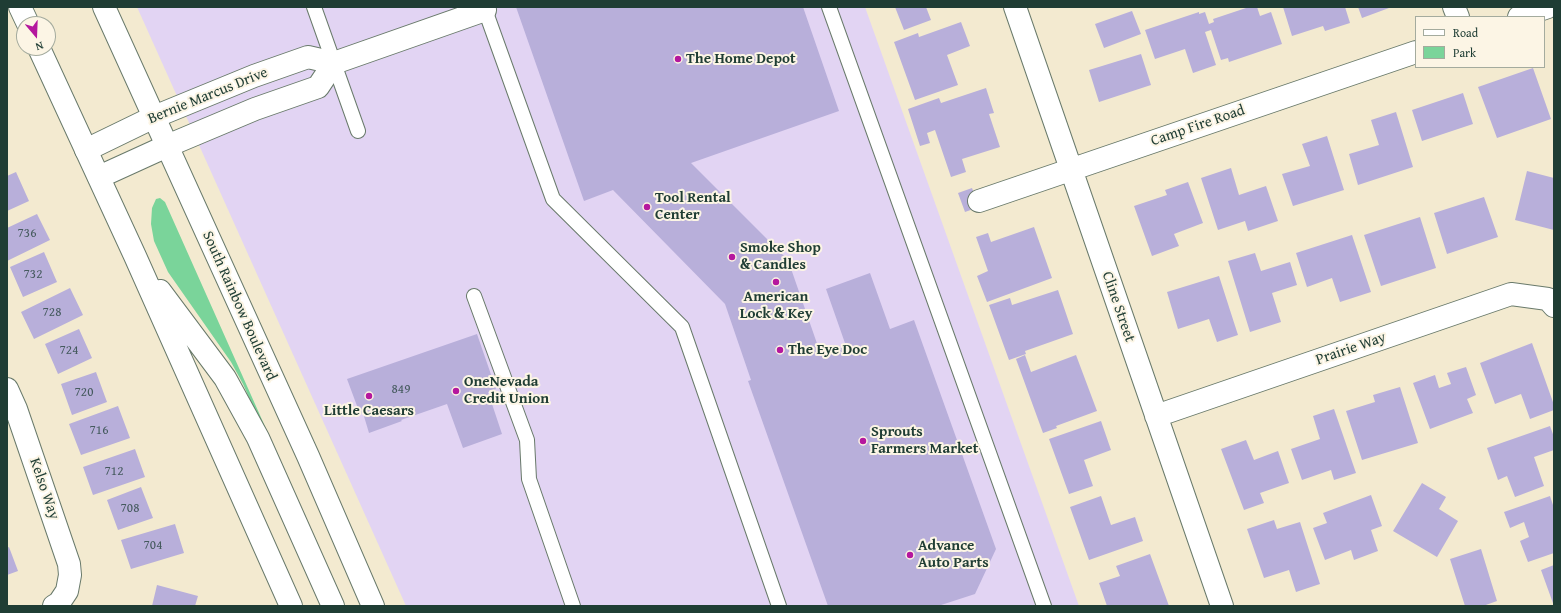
<!DOCTYPE html>
<html>
<head>
<meta charset="utf-8">
<style>
  body { margin:0 }
  #map { position:relative; width:1561px; height:613px; overflow:hidden; background:#f3ead0; font-family:"Gentium Book Plus",serif }
  canvas { display:block }
  .frame { position:absolute; inset:0; border:8px solid #1f3d34; pointer-events:none }
  .legend { position:absolute; left:1415px; top:16px; width:130px; height:52px; box-sizing:border-box; background:#fcf5e5; border:1px solid #a4ab9e; margin:0; padding:5px 7px; list-style:none; font-size:12px; color:#1f3d34 }
  .legend li { display:flex; align-items:center; gap:8px; height:20px }
  .legend b { width:20px; border:1px solid #a4ab9e }
  .north { position:absolute; left:16px; top:16px; width:40px; height:40px; box-sizing:border-box; background:#fcf5e5; border:1px solid #a4ab9e; border-radius:50%; rotate:161deg; font-size:11px; font-weight:700; line-height:16px; text-align:center; color:#1f3d34 }
  .north::after { content:''; display:block; margin:auto; width:14px; height:18px; background:#b5179e; clip-path:polygon(50% 0,100% 100%,50% 72%,0 100%) }
</style>
</head>
<body>
<div id="map">
<canvas width="1561" height="613"></canvas>
<div class="frame"></div>
<ul class="legend">
<li><b style="height:5px;background:#fff"></b>Road</li>
<li><b style="height:11px;background:#7ad49a"></b>Park</li>
</ul>
<div class="north">N</div>
</div>
<script>
const c = document.querySelector('canvas').getContext('2d');
c.lineJoin = 'round';
function fill(path, color) { c.fillStyle = color; c.fill(path, 'evenodd'); }
const toPath = rows => new Path2D(rows.map(r => 'M' + r).join(''));
function strokePath(path, color, width, dash) { c.strokeStyle = color; c.lineWidth = width; c.lineCap = dash ? 'butt' : 'round'; c.setLineDash(dash || []); c.stroke(path); }
function label(font, color, halo, rows, align = 'center') {
  c.font = font + ' "Gentium Book Plus",serif'; c.lineWidth = 4; c.setLineDash([]); c.textBaseline = 'middle'; c.strokeStyle = halo; c.fillStyle = color; for (const [text, x, y, turn = 0] of rows) {
    c.save(); c.translate(x, y); c.rotate((+turn || 0) * Math.PI / 180); c.textAlign = isNaN(turn) ? turn : align; if (halo) c.strokeText(text, 0, 0); c.fillText(text, 0, 0); c.restore();
  }
}
fill(toPath([
  [137,7,865,7,1079,606,406,606]
]), '#e2d4f3');
fill(toPath([
  [160,198,165,202,345,606,341,606,243,384,231,362,168,272,154,241,151,224,152,208,156,199]
]), '#7ad49a');
fill(toPath([
  [516,7,803,7,839,111,691,163,788,260,821,355,846,346,826,289,870,273,890,329,914,320,996,549,975,594,938,606,828,606,748,381,751,380,725,304,613,190,584,201],
  [895,7,926,7,931,20,904,30],
  [1249,7,1257,7,1260,16,1271,12,1282,44,1229,62,1228,58,1221,60,1211,30,1205,32,1216,65,1193,73,1185,49,1155,59,1145,30,1199,12,1199,14,1205,12,1209,24,1214,22,1213,19],
  [1283,7,1345,7,1350,23,1325,31,1323,26,1292,36],
  [1358,7,1389,7,1389,8,1362,18],
  [1132,11,1141,34,1104,48,1095,24],
  [961,22,970,46,947,55,958,85,915,100,894,42,918,33,919,37],
  [1141,54,1151,85,1099,102,1089,70],
  [1533,68,1551,119,1497,138,1478,87],
  [986,88,994,113,989,114,1000,147,962,159,966,172,951,177,935,130,927,133,930,143,920,146,908,109,939,98,941,103],
  [1463,93,1473,124,1422,141,1412,110],
  [1396,112,1413,167,1358,185,1349,154,1379,145,1371,120],
  [1327,136,1344,190,1293,206,1282,174,1310,166,1302,144],
  [1231,168,1239,195,1266,186,1278,221,1248,231,1245,221,1218,230,1201,178],
  [1527,171,1554,178,1554,230,1515,220],
  [16,172,29,201,7,211,7,176],
  [1188,182,1203,223,1174,234,1179,246,1152,256,1134,206,1167,195,1165,190],
  [972,188,979,207,965,212,958,193],
  [1484,197,1498,237,1447,254,1434,213],
  [37,214,50,240,7,261,7,228],
  [1420,217,1436,268,1381,286,1364,235],
  [1034,227,1052,278,987,302,977,276,988,271,976,237,988,233,991,242],
  [1352,235,1371,292,1340,302,1332,278,1307,287,1296,253],
  [44,252,57,282,23,297,10,267],
  [1255,253,1261,271,1290,262,1297,285,1272,293,1281,322,1250,332,1228,261],
  [1219,276,1238,335,1217,342,1209,319,1178,329,1167,292],
  [70,288,83,315,34,339,21,312],
  [1058,290,1073,334,1025,351,1026,354,1009,360,989,305,1010,298,1012,305],
  [79,329,92,358,58,374,45,344],
  [477,334,496,389,488,392,502,434,463,448,447,404,401,420,402,421,369,433,363,413,360,414,347,379],
  [1532,343,1554,405,1554,410,1530,419,1521,394,1495,404,1480,363],
  [1025,355,1031,372,1076,355,1097,411,1056,426,1057,428,1043,433,1016,359],
  [1466,367,1476,395,1467,399,1473,413,1430,429,1413,383,1435,375,1439,388,1451,384,1447,373],
  [96,372,107,402,72,415,61,384],
  [1400,387,1418,443,1362,460,1346,411,1375,402,1373,395],
  [118,406,130,438,81,455,69,424],
  [1334,409,1356,473,1334,480,1331,470,1302,480,1291,449,1320,439,1313,416],
  [1101,421,1111,450,1084,460,1093,486,1069,494,1049,439],
  [1550,426,1554,437,1554,450,1534,457,1544,486,1515,497,1507,476,1498,480,1487,448],
  [1246,440,1254,460,1278,451,1289,483,1260,493,1264,503,1244,510,1221,449],
  [135,449,145,477,93,495,83,467],
  [1422,483,1446,497,1439,509,1458,521,1437,557,1393,531],
  [141,487,153,518,118,530,107,500],
  [1371,495,1382,526,1371,530,1378,551,1354,560,1351,550,1325,560,1313,528,1327,523,1323,513],
  [1101,496,1111,525,1135,517,1143,541,1089,560,1070,507],
  [1550,496,1554,508,1554,553,1528,562,1520,541,1529,537,1524,522,1510,528,1504,512],
  [1274,520,1277,529,1300,522,1320,584,1296,592,1289,570,1264,578,1247,529],
  [175,524,184,553,131,569,121,540],
  [9,547,18,571,7,575,7,548],
  [1481,549,1497,601,1483,606,1465,606,1450,559],
  [1150,554,1169,606,1107,606,1099,583,1120,576,1116,566],
  [1554,565,1554,606,1541,570],
  [157,585,198,596,195,606,152,606]
]), '#b8afda');
const service = toPath([
  [314,7,358,131],
  [484,7,553,199,682,327,779,606],
  [829,7,1044,606],
  [474,296,527,440,529,479,573,606]
]);
const minor = toPath([
  [1015,7,1222,606],
  [1454,7,1458,17],
  [1519,17,1548,7],
  [86,150,154,117,254,76,308,57,334,63,485,10],
  [99,177,167,146,255,109,318,87,334,63],
  [979,201,1416,52],
  [7,389,16,409,69,564,70,575,67,591,59,603,54,606],
  [1156,416,1511,294,1548,299,1554,306]
]);
const primary = toPath([
  [20,7,28,24],
  [104,7,308,456,373,606],
  [39,48,135,256,291,606],
  [160,291,225,378,258,438,333,606]
]);
strokePath(service, '#697a6b', 16);
strokePath(minor, '#697a6b', 24);
strokePath(primary, '#697a6b', 24);
strokePath(service, '#fff', 14);
strokePath(minor, '#fff', 22);
strokePath(primary, '#fff', 22);
for (const [x, y, r, color] of [
  [678,59,4,"#b5179e"],
  [647,207,4,"#b5179e"],
  [732,257,4,"#b5179e"],
  [776,282,4,"#b5179e"],
  [780,350,4,"#b5179e"],
  [456,391,4,"#b5179e"],
  [369,396,4,"#b5179e"],
  [863,441,4,"#b5179e"],
  [910,555,4,"#b5179e"]
]) { const dot = new Path2D(); dot.arc(x, y, r, 0, 2 * Math.PI); c.fillStyle = color; c.fill(dot); strokePath(dot, '#fcf5e5', 1.5); }
label('13px', '#455a5e', null, [
  ["736",27,234],
  ["732",33,275],
  ["728",52,313],
  ["724",69,351],
  ["849",401,390],
  ["720",84,393],
  ["716",99,431],
  ["712",114,472],
  ["708",130,509],
  ["704",153,546]
]);
label('bold 15px', '#1f3d34', '#fcf5e5', [
  ["The Home Depot",686,59],
  ["Tool Rental",655,198],
  ["Center",655,215],
  ["Smoke Shop",740,248],
  ["& Candles",740,265],
  ["American",776,297,"center"],
  ["Lock & Key",776,314,"center"],
  ["The Eye Doc",788,350],
  ["OneNevada",464,382],
  ["Credit Union",464,399],
  ["Little Caesars",369,411,"center"],
  ["Sprouts",871,432],
  ["Farmers Market",871,449],
  ["Advance",918,546],
  ["Auto Parts",918,563]
], 'left');
label('15px', '#1f3d34', '#fcf5e5', [
  ["Bernie Marcus Drive",208,96,-22],
  ["Camp Fire Road",1198,126,-19],
  ["South Rainbow Boulevard",239,306,66],
  ["Cline Street",1118,307,71],
  ["Prairie Way",1351,349,-19],
  ["Kelso Way",44,489,71]
]);
</script>
</body>
</html>
